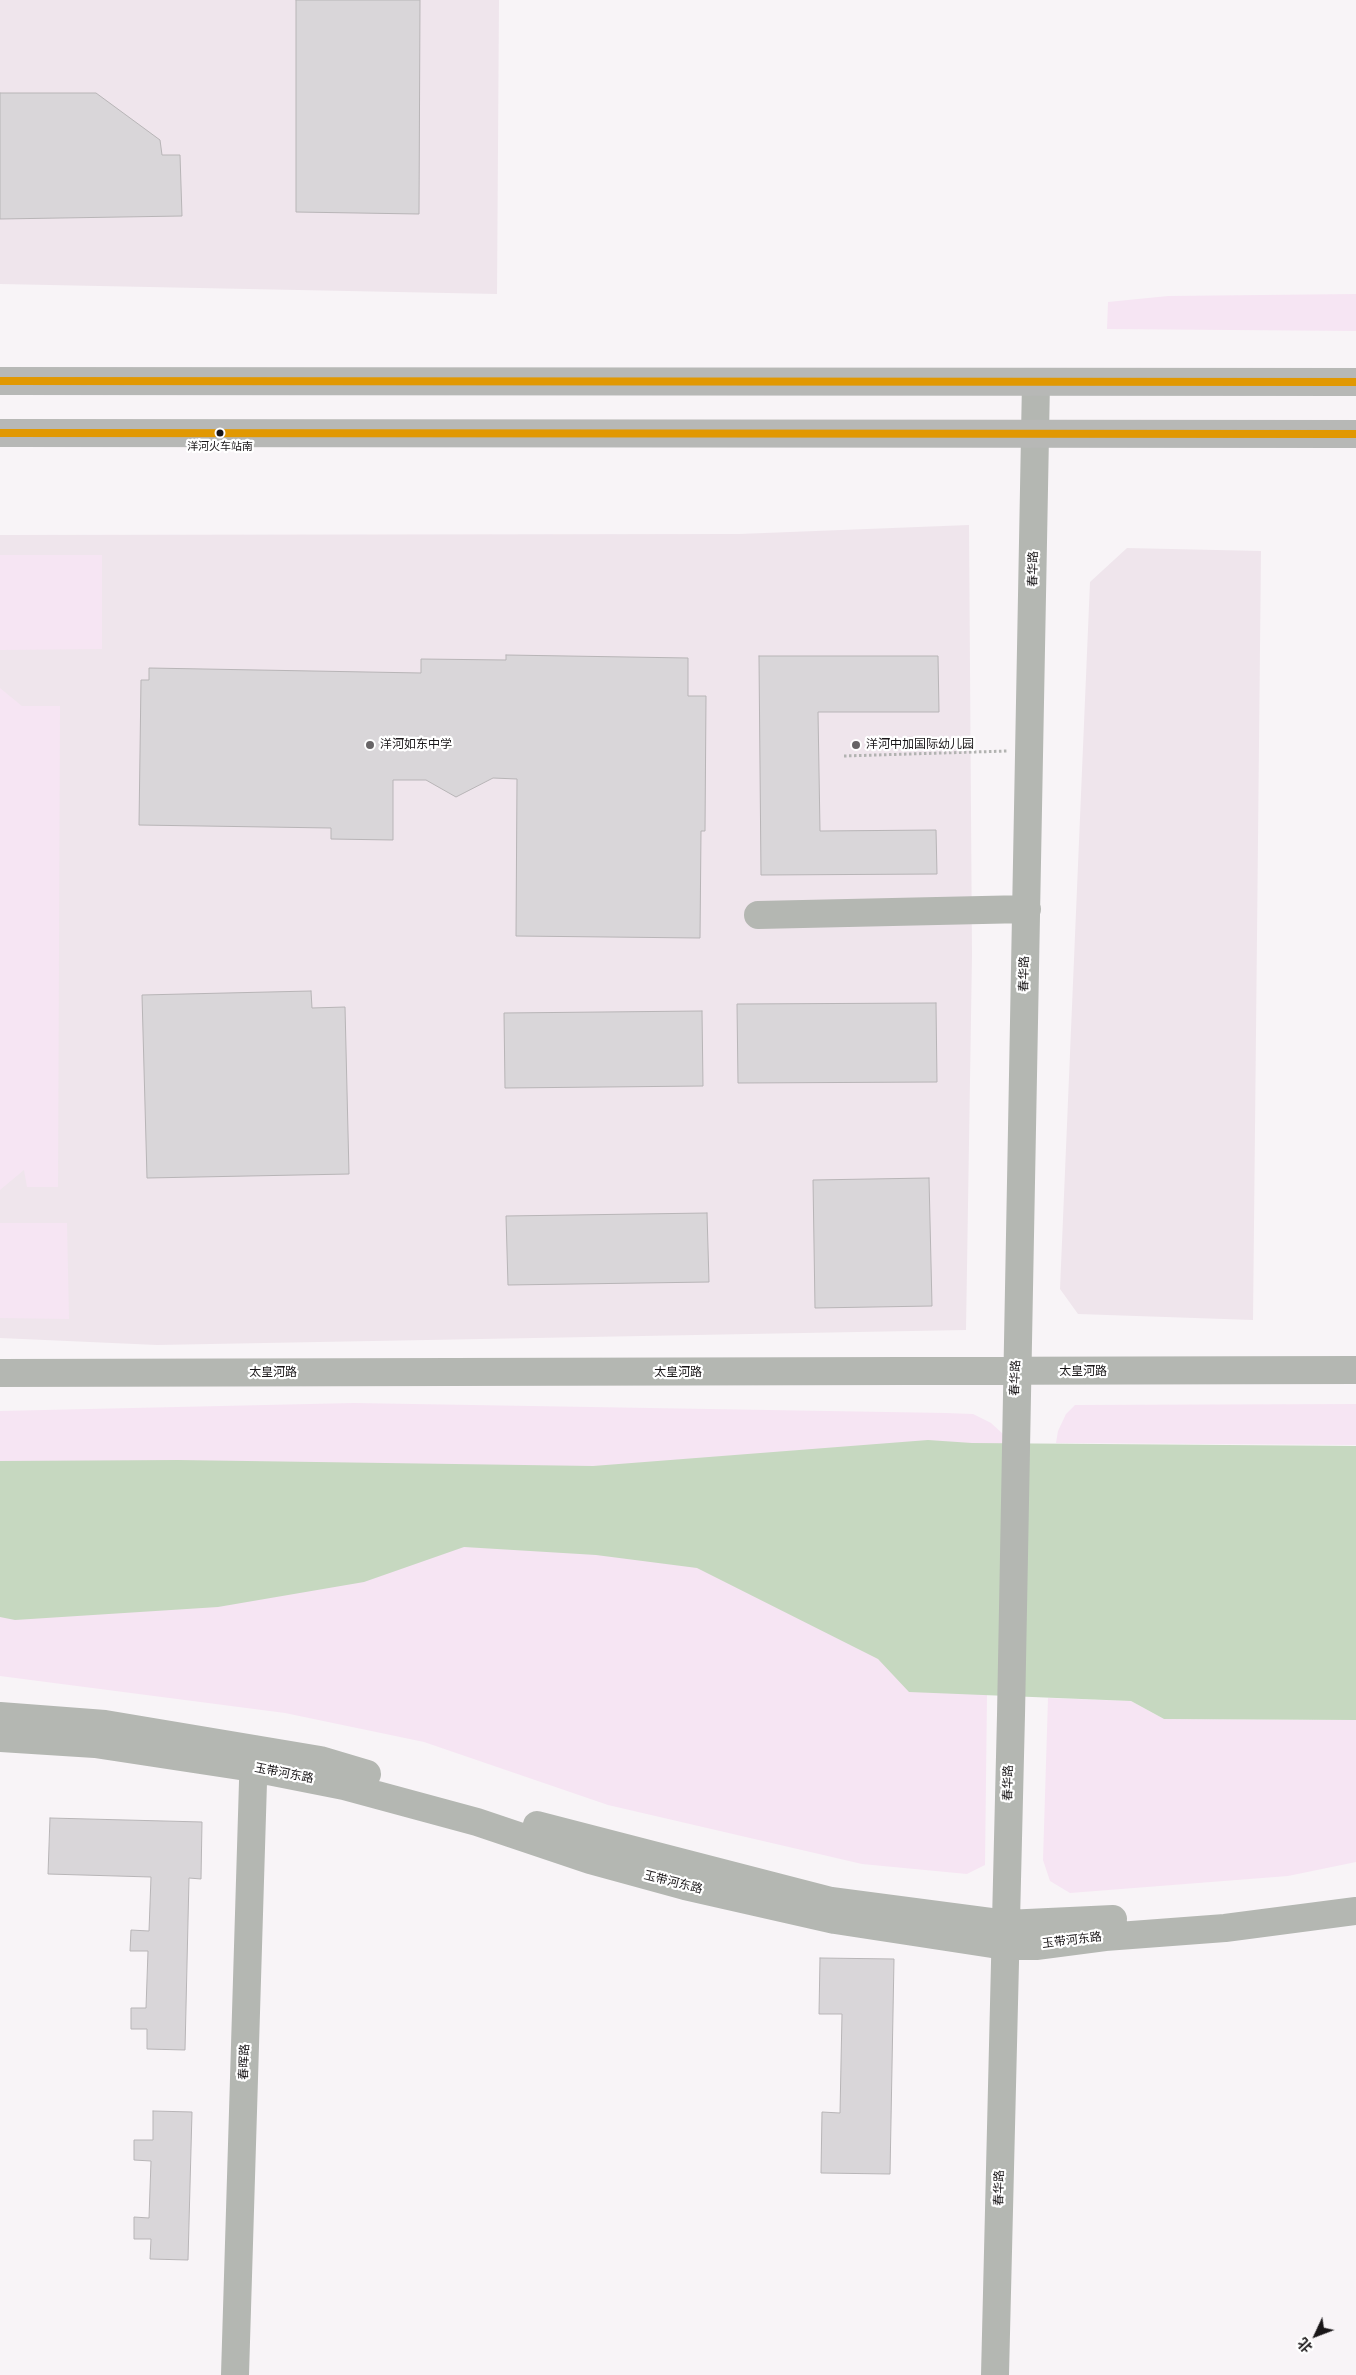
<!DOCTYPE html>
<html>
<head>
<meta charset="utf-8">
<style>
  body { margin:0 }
  #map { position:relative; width:1356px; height:2375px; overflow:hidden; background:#f8f4f7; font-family:"Titillium Web","Noto Sans SC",sans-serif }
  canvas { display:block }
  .north { position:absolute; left:1291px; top:2310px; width:50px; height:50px; -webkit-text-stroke:4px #fff; paint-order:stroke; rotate:227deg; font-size:14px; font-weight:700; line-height:20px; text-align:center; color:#191618 }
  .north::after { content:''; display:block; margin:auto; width:18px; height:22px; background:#191618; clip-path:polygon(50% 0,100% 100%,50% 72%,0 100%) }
</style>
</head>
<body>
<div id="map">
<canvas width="1356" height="2375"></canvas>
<div class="north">北</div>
</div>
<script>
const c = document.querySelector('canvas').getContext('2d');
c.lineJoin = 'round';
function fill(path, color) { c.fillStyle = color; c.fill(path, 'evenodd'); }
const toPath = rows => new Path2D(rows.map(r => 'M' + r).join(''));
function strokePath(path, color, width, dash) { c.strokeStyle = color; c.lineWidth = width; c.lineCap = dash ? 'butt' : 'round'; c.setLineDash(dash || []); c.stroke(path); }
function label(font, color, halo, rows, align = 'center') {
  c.font = font + ' "Titillium Web","Noto Sans SC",sans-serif'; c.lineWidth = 4.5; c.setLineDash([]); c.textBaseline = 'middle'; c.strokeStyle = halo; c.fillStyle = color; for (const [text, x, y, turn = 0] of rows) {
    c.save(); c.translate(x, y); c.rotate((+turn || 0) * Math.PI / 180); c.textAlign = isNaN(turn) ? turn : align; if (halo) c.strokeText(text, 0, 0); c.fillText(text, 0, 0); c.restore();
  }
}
fill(toPath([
  [0,0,499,0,497,294,0,284],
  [969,525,972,955,966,1330,157,1345,0,1338,0,535,739,534],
  [1127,548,1261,551,1253,1320,1078,1314,1060,1289,1090,582]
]), '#efe5ec');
fill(toPath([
  [1356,294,1356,331,1107,329,1108,302,1168,296],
  [0,555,102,555,102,649,0,650],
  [0,688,22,706,60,706,58,1187,27,1187,24,1170,0,1190],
  [0,1223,67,1223,69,1319,0,1318],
  [354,1403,946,1413,973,1414,991,1423,1003,1434,987,1695,985,1865,967,1874,862,1864,608,1805,424,1742,285,1713,0,1676,0,1411],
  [1356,1404,1356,1445,1056,1443,1058,1431,1066,1414,1075,1405],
  [1048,1698,1131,1701,1164,1719,1356,1720,1356,1862,1288,1876,1070,1893,1050,1881,1043,1860]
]), '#f6e5f3');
fill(toPath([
  [928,1440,972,1443,1356,1446,1356,1720,1164,1719,1131,1701,909,1692,878,1659,697,1568,596,1555,464,1547,364,1582,218,1607,15,1620,0,1617,0,1461,178,1460,593,1466]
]), '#c6d8c0');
const building = toPath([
  [296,0,420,0,419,214,296,212,296,0],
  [0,93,96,93,160,140,162,155,180,155,182,216,0,219,0,93],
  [506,655,688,658,688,696,706,696,705,831,701,831,700,938,516,936,517,779,493,778,456,797,426,780,393,780,393,840,331,839,331,828,139,825,141,680,149,680,149,668,421,673,421,659,506,660,506,655],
  [759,656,938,656,939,712,818,712,820,831,936,830,937,874,761,875,759,656],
  [311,991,312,1008,345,1007,349,1174,147,1178,142,995,311,991],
  [936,1003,937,1082,738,1083,737,1004,936,1003],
  [702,1011,703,1086,505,1088,504,1013,702,1011],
  [929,1178,932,1306,815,1308,813,1180,929,1178],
  [707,1213,709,1282,508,1285,506,1216,707,1213],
  [50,1818,202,1822,201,1879,189,1878,185,2050,147,2049,147,2029,131,2029,131,2008,146,2008,148,1951,130,1951,131,1930,149,1931,151,1877,48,1874,50,1818],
  [820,1958,894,1959,890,2174,821,2173,822,2112,840,2113,842,2014,819,2014,820,1958],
  [153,2111,192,2112,188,2260,150,2259,151,2239,134,2239,134,2217,149,2218,151,2161,134,2160,134,2140,153,2140,153,2111]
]);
fill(building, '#d9d6d9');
strokePath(building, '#b8b5b7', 1);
strokePath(toPath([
  [844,756,1007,751]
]), '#b2b3b1', 3, [2.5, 2.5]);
strokePath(toPath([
  [758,915,1027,909],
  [0,1373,1356,1370],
  [0,1716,105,1724,320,1760,367,1774],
  [0,1738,95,1744,253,1768,344,1786,477,1822,590,1860,685,1886,835,1920,1005,1946,1036,1946,1105,1937,1225,1928,1356,1911],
  [537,1825,831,1901,1006,1924,1113,1919],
  [235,2375,254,1749],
  [995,2375,1011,1715,1036,382]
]), '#b4b7b2', 28);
strokePath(toPath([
  [0,381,1356,382],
  [0,433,1356,434]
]), '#b7b8b6', 28);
strokePath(toPath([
  [0,381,1356,382],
  [0,433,1356,434]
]), '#e19802', 8);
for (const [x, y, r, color] of [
  [220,433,4.5,"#191618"],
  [370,745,5,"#676466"],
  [856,745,5,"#676466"]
]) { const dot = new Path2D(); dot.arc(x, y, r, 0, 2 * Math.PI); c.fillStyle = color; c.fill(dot); strokePath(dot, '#fff', 2); }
label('11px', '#191618', '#fff', [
  ["洋河火车站南",220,447]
]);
label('12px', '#191618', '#fff', [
  ["春华路",1034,569,-89],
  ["春华路",1025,974,-89],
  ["太皇河路",1083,1372],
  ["太皇河路",273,1373],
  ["太皇河路",678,1373],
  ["春华路",1016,1378,-88],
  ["玉带河东路",284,1774,11],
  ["春华路",1009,1783,-89],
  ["玉带河东路",673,1883,14],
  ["玉带河东路",1072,1941,-7],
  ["春晖路",245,2062,-88],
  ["春华路",1000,2188,-89]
]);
label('12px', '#191618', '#fff', [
  ["洋河如东中学",380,745],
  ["洋河中加国际幼儿园",866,745]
], 'left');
</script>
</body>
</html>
